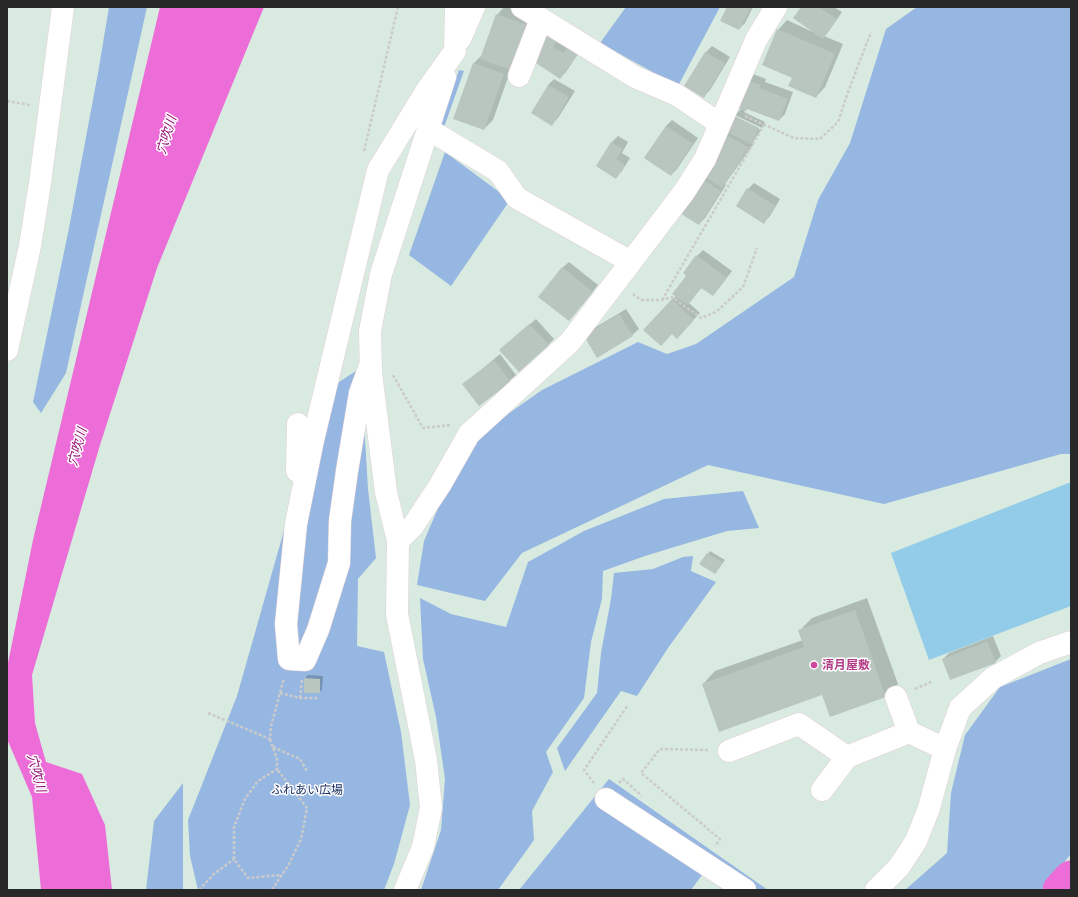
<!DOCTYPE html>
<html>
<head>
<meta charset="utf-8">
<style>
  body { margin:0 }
  #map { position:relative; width:1078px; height:897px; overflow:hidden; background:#d9eae1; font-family:Figtree,sans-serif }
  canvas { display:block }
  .frame { position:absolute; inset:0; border:8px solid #282828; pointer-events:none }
</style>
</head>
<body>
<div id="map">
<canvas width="1078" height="897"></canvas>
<div class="frame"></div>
</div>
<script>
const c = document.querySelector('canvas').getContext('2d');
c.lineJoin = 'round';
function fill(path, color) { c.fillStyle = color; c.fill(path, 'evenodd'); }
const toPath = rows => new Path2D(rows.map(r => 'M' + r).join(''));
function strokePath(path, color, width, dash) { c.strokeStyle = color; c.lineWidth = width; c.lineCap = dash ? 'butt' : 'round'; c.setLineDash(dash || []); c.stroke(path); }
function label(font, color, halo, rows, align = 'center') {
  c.font = font + ' Figtree,"Noto Sans JP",sans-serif'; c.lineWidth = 3; c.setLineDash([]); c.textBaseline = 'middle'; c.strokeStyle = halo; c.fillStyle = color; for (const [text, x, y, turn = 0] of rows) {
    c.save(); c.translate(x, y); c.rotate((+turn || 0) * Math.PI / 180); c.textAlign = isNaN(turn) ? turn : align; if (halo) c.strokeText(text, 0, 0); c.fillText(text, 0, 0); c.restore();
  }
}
fill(toPath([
  [109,7,147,7,66,373,41,413,33,402,69,228,98,73],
  [626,7,720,7,678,86,600,43],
  [917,7,1071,7,1071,454,1061,454,884,504,708,465,522,553,485,601,417,585,424,541,439,506,474,438,542,390,638,342,667,354,696,344,794,277,818,200,850,143,886,29],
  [459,70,464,71,443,130,439,128],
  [445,152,510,200,451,286,409,255],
  [356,371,364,422,368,489,376,558,358,579,357,646,384,652,401,732,410,805,394,864,384,890,198,890,190,856,188,820,237,696,304,460,339,382],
  [743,491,759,528,727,531,645,556,603,571,602,599,591,642,584,698,546,752,553,772,532,811,534,840,498,890,421,890,441,830,445,779,436,717,423,659,420,598,451,614,506,627,528,562,584,531,664,499],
  [693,556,691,571,716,582,668,648,637,696,621,691,565,771,557,748,597,693,601,653,611,599,614,573,653,569,683,557],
  [1071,659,1071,854,1041,890,905,890,947,853,951,793,965,735,1000,687],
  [609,779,768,890,724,890,702,875,691,890,519,890],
  [183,783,183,890,146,890,154,821]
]), '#96b7e1');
fill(toPath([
  [1071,482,1071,606,929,660,891,553]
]), '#92cce8');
fill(toPath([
  [160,7,264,7,157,268,100,445,32,675,35,723,46,762,82,774,105,825,112,890,41,890,32,797,7,739,7,668,33,540]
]), '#ec6dd7');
fill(toPath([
  [504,7,511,7,538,17,511,69,493,120,484,129,474,63,482,55,497,15],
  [728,7,753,7,745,23,739,29],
  [802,7,834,7,842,12,829,31,824,36,843,44,825,87,816,97,793,77,778,30,787,20,813,32],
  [548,35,582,48,566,72,560,78],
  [712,46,730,57,710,90,704,96,686,86,706,52],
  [748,72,766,79,765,82,793,92,785,114,779,120,748,108,744,112,765,122,762,128,735,115,741,109],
  [554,79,575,91,558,118,552,124,548,85],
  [735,117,761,130,757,136,753,141,755,142,725,184,726,185,705,218,699,224,679,212],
  [672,120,698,138,677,169,671,175,645,157,666,126],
  [618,136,628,142,622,153,630,158,622,171,616,177,597,166,612,142],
  [754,183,780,199,770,216,764,222,748,189],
  [703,250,732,271,713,295,702,287,689,303,700,313,683,331,672,300,676,296,697,256],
  [569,262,598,285,569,320,562,268],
  [626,309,639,329,632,335,585,337,591,330],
  [536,319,554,339,548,345,507,344],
  [500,354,516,375,480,405,464,384],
  [710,551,725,560,715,573,701,564],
  [867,598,898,684,886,696,822,694,703,684,715,671,803,640,800,630,812,618],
  [993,636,1001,656,995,662,943,659,949,653],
  [308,675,323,676,322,690,319,692,305,678]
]), '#0003');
strokePath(toPath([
  [1060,890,1071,878]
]), '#ec6dd7', 35);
fill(toPath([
  [727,7,751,7,739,30,720,21],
  [801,7,819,7,837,19,823,39,793,18],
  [496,14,530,26,514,71,480,59],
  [777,29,835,54,816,98,788,86,792,78,762,65],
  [547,35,557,41,553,47,563,53,567,48,577,55,560,79,530,59],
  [705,52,725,63,704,98,684,86],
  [473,63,504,74,484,130,453,119],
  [741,78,761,85,759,88,788,99,779,121,747,109,746,111,731,106],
  [548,85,569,97,552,126,531,113],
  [733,115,759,128,751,144,725,131],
  [666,126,693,144,671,176,644,158],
  [725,134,749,148,722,188,703,176],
  [611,142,623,149,616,159,625,165,616,179,596,166],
  [700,178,721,191,699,225,678,212],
  [747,188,775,206,764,224,736,206],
  [696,255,727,278,713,296,701,288,688,305,672,294,686,276,683,273],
  [562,267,593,292,569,321,538,297],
  [672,299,694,320,677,339,672,334,661,346,643,330],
  [619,314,633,336,597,358,584,336],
  [529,324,549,345,519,372,499,350],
  [494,360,511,382,479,406,462,384],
  [707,553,723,563,715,574,699,564],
  [855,610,886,697,830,717,822,695,719,732,702,684,804,647,798,630],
  [987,642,996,663,950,680,942,659],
  [304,678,320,679,320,693,304,693]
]), '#b9c6bf');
const minor = toPath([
  [522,7,635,77,677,95,720,124],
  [460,39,474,7],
  [519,76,541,19],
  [428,129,498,171,517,198,631,262],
  [7,350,30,246,40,183,63,7],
  [371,363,360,393,347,471,340,521,339,563,318,630,305,660,289,659,286,624,296,524,313,440,378,170,427,90,455,51,456,7],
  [297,471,298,424],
  [398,541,413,526,440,485,469,434,570,342,684,192,705,159,756,40,776,7],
  [896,697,909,732],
  [729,751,799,724,847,757,909,732,945,749],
  [822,790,847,757],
  [606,799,745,890],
  [405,890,423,847,431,808,426,760,397,614,398,541,386,492,371,373,370,331,381,274,445,77],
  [876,890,899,867,916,841,929,808,945,749,960,708,993,678,1039,653,1071,642]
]);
strokePath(minor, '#e1cfd4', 23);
strokePath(toPath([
  [7,101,30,105],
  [745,116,794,138,820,139,838,122,848,92,871,32],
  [364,151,398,7],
  [633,294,641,300,662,300,672,297,701,318,716,312,743,287,757,248],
  [662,300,764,125],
  [393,375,423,428,451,425],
  [915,689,931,682],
  [280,693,300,698,319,698],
  [300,698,302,680],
  [208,713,270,739,271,726,284,678],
  [270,739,277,759,277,769,258,781,245,799,234,827,234,859,248,878,281,875],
  [273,747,300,759,307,771],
  [708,750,660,749,641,773,720,839,715,846],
  [594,783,584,770,628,705],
  [619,783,623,779,642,796],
  [199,890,214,874,234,859],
  [272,890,289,864,301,839,307,808,277,769]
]), '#cbcbcb', 2.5, [3, 2]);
strokePath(minor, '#fff', 22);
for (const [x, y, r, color] of [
  [814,665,4,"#d1479c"]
]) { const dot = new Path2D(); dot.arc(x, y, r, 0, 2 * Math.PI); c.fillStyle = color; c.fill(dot); strokePath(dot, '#fff', 1.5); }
label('bold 12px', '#b23c85', '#fff', [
  ["清月屋敷",822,665]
], 'left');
label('12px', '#1a3163', '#fff', [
  ["ふれあい広場",307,790]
]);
label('italic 13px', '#950f74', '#fff', [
  ["穴吹川",167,135,-73],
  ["穴吹川",78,447,-75],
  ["穴吹川",36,773,75]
]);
</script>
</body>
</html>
